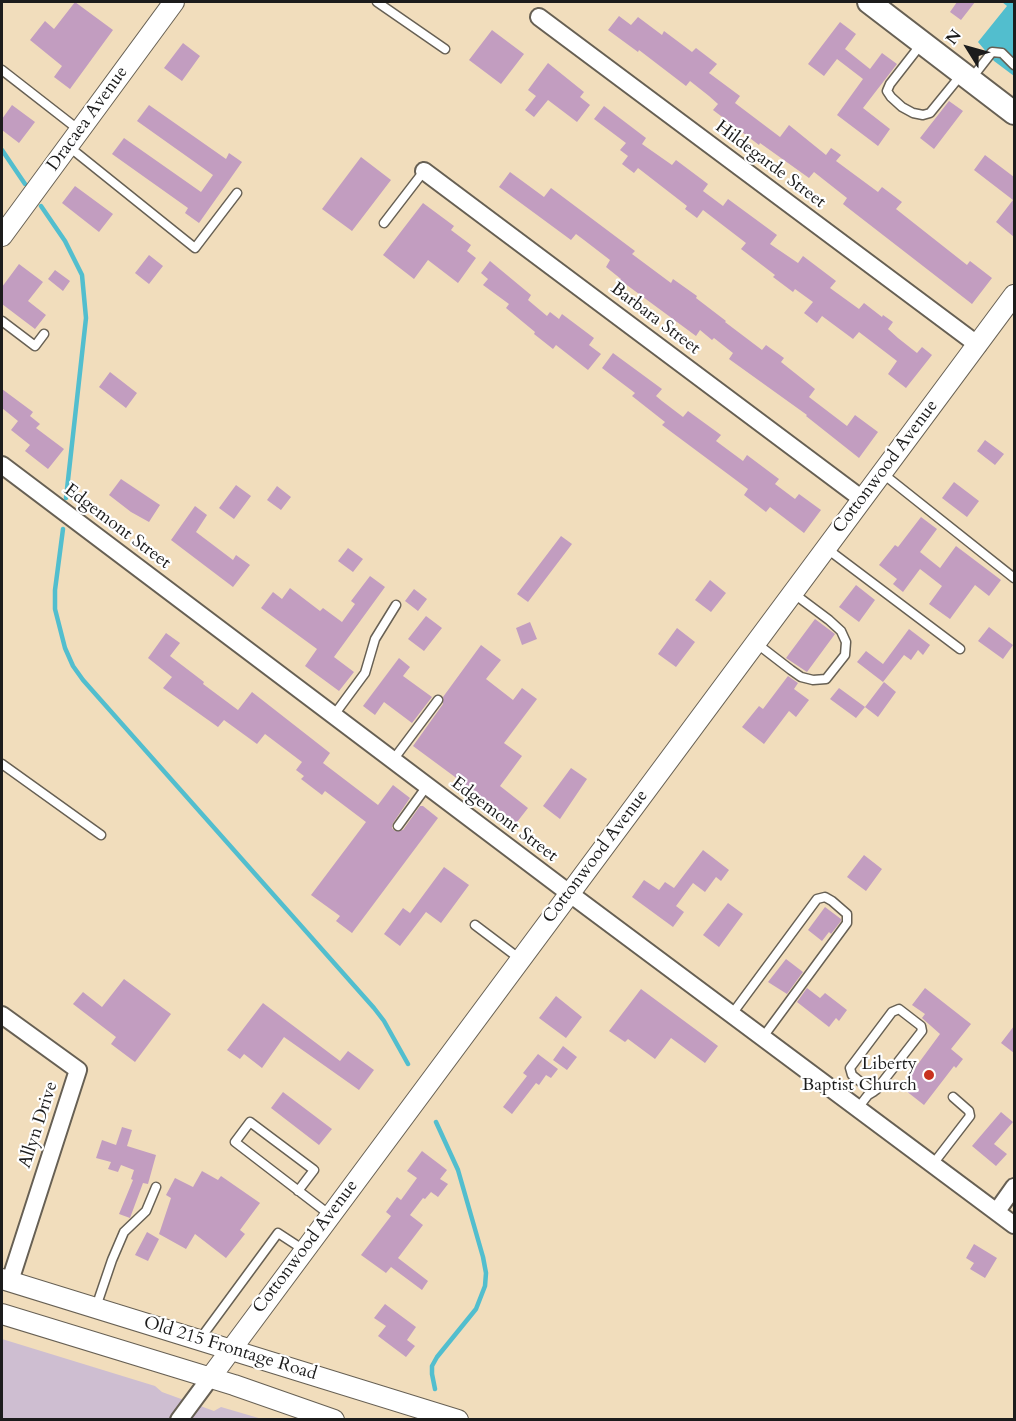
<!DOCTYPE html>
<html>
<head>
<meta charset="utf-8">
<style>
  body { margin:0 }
  #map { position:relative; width:1016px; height:1421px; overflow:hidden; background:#f1ddbc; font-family:Cardo,serif }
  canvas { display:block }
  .frame { position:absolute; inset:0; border:3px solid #1c1c1c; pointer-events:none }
  .north { position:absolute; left:938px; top:18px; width:60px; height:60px; -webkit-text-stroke:4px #fff; paint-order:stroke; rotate:307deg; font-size:16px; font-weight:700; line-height:24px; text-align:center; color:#1c1c1c }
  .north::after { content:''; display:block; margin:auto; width:21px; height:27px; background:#1c1c1c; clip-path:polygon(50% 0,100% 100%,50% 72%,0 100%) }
</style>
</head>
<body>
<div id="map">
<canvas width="1016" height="1421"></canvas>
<div class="frame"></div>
<div class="north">N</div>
</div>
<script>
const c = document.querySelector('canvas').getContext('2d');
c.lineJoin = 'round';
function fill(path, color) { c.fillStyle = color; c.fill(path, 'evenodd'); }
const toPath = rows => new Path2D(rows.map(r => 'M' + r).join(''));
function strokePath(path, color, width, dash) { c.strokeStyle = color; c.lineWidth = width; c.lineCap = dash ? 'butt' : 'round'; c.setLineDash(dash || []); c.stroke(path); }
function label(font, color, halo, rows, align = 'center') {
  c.font = font + ' Cardo,serif'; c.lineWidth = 4.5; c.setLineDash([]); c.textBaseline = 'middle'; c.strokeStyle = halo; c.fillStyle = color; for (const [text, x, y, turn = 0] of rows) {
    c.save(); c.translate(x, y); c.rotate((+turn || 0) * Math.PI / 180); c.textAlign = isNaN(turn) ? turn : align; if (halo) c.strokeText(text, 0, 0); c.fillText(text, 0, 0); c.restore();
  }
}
fill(toPath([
  [2,1339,155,1386,162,1392,214,1411,221,1407,262,1419,2,1419]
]), '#cebed1');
fill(toPath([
  [1002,2,1014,2,1014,76,994,61,978,42,1007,6]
]), '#52bece');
strokePath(toPath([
  [2,150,25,184],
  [41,206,65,241,82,275,86,318,66,498],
  [63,529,55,590,55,609,65,648,73,666,83,680,374,1008,384,1021,408,1064],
  [435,1389,432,1374,432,1366,437,1357,476,1309,485,1286,486,1273,483,1257,458,1170,436,1122]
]), '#52bece', 4.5);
fill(toPath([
  [75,2,113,30,70,89,54,77,62,66,30,40,45,21,54,29],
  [957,2,975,2,961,20,950,12],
  [619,16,631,25,638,17,662,35,664,31,692,52,696,48,717,64,709,73,740,96,735,103,780,137,789,125,826,155,831,148,841,155,836,161,878,192,882,187,902,202,896,209,967,265,970,261,992,278,972,304,843,204,847,198,814,172,809,178,760,143,759,145,713,110,718,104,709,96,690,81,686,86,639,50,638,52,608,30],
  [840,22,856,34,845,49,870,69,882,53,897,64,863,108,890,129,878,146,837,115,863,79,837,59,824,76,808,64],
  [492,30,524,54,501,84,469,60],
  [183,43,200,56,182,81,164,68],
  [548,63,584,92,580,97,590,105,577,122,548,100,534,117,525,110,536,96,528,90],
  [949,101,963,111,934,149,920,138],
  [12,105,35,122,19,143,2,130,2,119],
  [149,105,226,159,229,153,242,162,199,223,185,213,188,208,112,154,124,138,201,192,213,175,137,121],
  [604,106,646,138,642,144,672,165,676,160,708,184,703,191,723,206,728,199,777,235,770,244,798,263,803,256,836,281,830,288,859,309,864,303,882,317,883,315,893,322,888,329,898,338,917,353,922,347,932,355,906,388,888,374,897,361,859,332,853,339,822,316,817,323,804,313,813,302,795,289,793,292,773,277,775,275,741,249,746,243,703,210,697,218,685,209,687,206,638,168,634,173,622,164,628,156,620,150,626,143,594,119],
  [985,155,1014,177,1014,237,996,222,1013,200,974,170],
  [361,157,391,180,352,231,322,209],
  [510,172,544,197,551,188,635,251,632,254,671,283,673,279,697,296,696,298,726,321,725,322,762,350,766,345,784,358,781,362,815,389,809,397,847,426,855,415,878,432,859,458,806,416,807,415,729,359,733,353,714,338,712,340,700,330,696,336,620,280,621,279,606,267,610,260,584,240,576,234,571,240,499,187],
  [75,186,113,214,99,232,62,203],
  [423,203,454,226,451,230,471,245,467,251,476,258,458,283,428,260,414,279,383,255],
  [149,255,163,266,149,284,135,273],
  [490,261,531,295,528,300,547,316,550,312,559,319,562,314,594,338,589,345,601,354,588,370,556,345,553,349,534,334,535,332,506,308,509,304,483,285,488,279,481,273],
  [19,264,43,282,28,301,46,315,35,329,2,304,2,287],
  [55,270,70,281,63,291,48,279],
  [613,353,662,389,656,396,662,401,683,417,688,411,721,435,716,441,743,461,747,455,779,479,775,484,795,499,799,494,821,510,804,533,770,507,766,512,744,495,748,489,662,425,665,422,632,396,635,393,602,368],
  [110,372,137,393,126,408,99,387],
  [2,389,33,412,30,416,40,424,36,428,64,449,48,469,25,451,30,445,11,430,18,421,2,408],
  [985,440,1004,454,995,465,977,451],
  [121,479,160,505,149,522,131,512,109,495],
  [954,482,979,501,967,517,942,498],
  [236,485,251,496,234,519,219,508],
  [277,486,291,497,281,510,267,500],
  [195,506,207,515,196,532,233,560,236,555,250,565,233,587,171,540],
  [921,517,937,529,920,552,940,568,956,546,1001,580,989,596,975,585,950,619,929,604,942,586,920,569,903,592,893,584,897,579,879,565,895,545,898,547],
  [561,536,572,544,528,602,517,594],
  [348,548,363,559,353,572,338,561],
  [370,576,385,587,334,657,354,672,339,691,305,666,317,649,261,608,273,592,282,599,290,588,320,611,323,608,342,622,355,604,351,601],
  [710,580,726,593,711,612,695,600],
  [856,585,875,600,859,622,839,607],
  [414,589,427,599,418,611,405,601],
  [426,616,442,628,424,651,408,639],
  [815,619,835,634,807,672,786,658],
  [530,622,537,639,522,645,516,628],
  [989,627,1013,645,1003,659,978,641],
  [677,628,695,642,676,667,658,654],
  [909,629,930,645,923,655,918,650,911,660,904,655,883,682,857,662,866,651,883,664],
  [166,633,180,643,170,656,204,682,203,684,238,710,252,692,330,753,323,763,378,805,393,785,410,798,393,823,392,828,395,831,403,830,420,806,423,806,438,818,352,933,336,921,340,916,311,895,366,822,325,791,322,795,301,779,304,776,296,770,302,762,265,734,257,744,224,720,218,727,163,688,172,677,148,658],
  [481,645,501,660,486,679,513,700,522,688,537,699,504,743,522,756,500,786,528,808,510,831,493,818,497,812,473,794,474,791,413,746,443,704,443,697],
  [399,658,410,667,403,676,432,697,412,723,384,702,375,715,363,706],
  [788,676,798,683,794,689,809,700,796,717,789,711,764,744,742,727,759,706,763,709],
  [884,682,896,692,878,717,865,707],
  [839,688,865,707,856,718,830,699],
  [571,768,587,779,560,819,543,806],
  [703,850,729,870,721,881,716,877,705,892,693,883,676,906,684,912,673,927,632,897,644,880,659,890,665,882,674,888],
  [864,855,882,869,866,891,847,877],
  [444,867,469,885,441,923,426,912,400,946,384,934,403,908,410,913],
  [728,903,743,914,719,947,703,935],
  [825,907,841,919,841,921,831,934,829,932,822,941,808,930],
  [786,959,803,972,787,994,768,982],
  [124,979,171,1014,135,1062,111,1044,116,1037,73,1004,83,992,102,1007],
  [807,988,820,998,825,993,847,1010,839,1021,836,1018,829,1027,797,1002],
  [925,988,971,1024,951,1049,963,1059,956,1068,954,1066,924,1105,901,1087,940,1034,922,1018,925,1014,912,1005],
  [641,989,718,1046,705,1063,671,1038,655,1059,628,1039,625,1042,609,1031],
  [556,996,582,1017,566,1038,539,1018],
  [263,1003,340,1061,348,1051,374,1070,359,1090,284,1037,262,1068,244,1054,240,1059,227,1050],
  [1014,1026,1014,1053,1001,1043],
  [563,1046,577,1057,567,1070,553,1060],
  [538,1054,558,1069,551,1078,546,1075,539,1085,536,1083,512,1114,503,1107,527,1076,523,1073],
  [283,1092,332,1129,319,1145,271,1108],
  [1001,1112,1013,1122,994,1144,1007,1154,996,1166,972,1146],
  [122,1127,132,1130,127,1146,156,1155,148,1184,143,1183,130,1218,119,1214,133,1180,131,1179,134,1170,121,1165,118,1172,108,1169,111,1162,96,1158,102,1140,116,1145],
  [422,1151,447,1170,440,1179,448,1184,438,1197,431,1192,425,1199,423,1198,410,1215,423,1225,398,1258,428,1281,422,1290,391,1267,386,1273,361,1255,391,1216,386,1212,397,1197,401,1200,417,1178,407,1171],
  [202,1171,218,1180,221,1176,260,1203,240,1230,245,1234,226,1258,195,1234,186,1249,159,1234,171,1198,166,1195,175,1178,193,1187],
  [147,1232,159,1239,148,1261,135,1255],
  [974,1244,997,1258,985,1278,970,1269,974,1263,966,1258],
  [385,1304,416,1327,407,1340,415,1346,406,1357,378,1336,386,1326,374,1318]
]), '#c29dc0');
const service = toPath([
  [377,2,445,49],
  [922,43,890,84,887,91,891,97,902,107,913,113,923,115,930,113,961,75],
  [2,70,79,130],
  [971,79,992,52,1002,53,1014,65],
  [68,146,195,248,237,193],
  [384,223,424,171],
  [2,321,35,346,44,334],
  [882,473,1014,578],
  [826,548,960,649],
  [756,643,791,670,801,677,813,680,826,679,845,655,846,642,841,631,829,620,793,593],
  [334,715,365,673,375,639,396,605],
  [393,760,438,700],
  [2,764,101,835],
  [398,826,427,786],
  [475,925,520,959],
  [732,1014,817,899,825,897,832,901,847,914,847,923,763,1037],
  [858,1108,868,1095,873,1092,877,1089,922,1031,921,1026,899,1009,892,1012,850,1068,852,1075,873,1092],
  [933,1164,970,1116,969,1111,953,1097],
  [298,1191,314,1170,250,1122,235,1142,330,1215],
  [96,1307,112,1260,124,1232,146,1211,156,1187],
  [200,1339,278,1233,304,1250]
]);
const minor = toPath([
  [539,17,978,345],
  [424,171,862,499],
  [2,465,569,893,1014,1225],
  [2,1015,78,1070,10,1281],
  [997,1211,1014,1187],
  [179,1420,210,1378]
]);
const tertiary = toPath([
  [2,236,174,2],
  [2,1279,458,1420],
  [2,1314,234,1385,334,1420],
  [210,1378,1014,295]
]);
const secondary = toPath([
  [869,2,1014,113]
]);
strokePath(service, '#676054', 11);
strokePath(minor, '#676054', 20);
strokePath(tertiary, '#676054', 22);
strokePath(secondary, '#676054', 26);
strokePath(service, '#fff', 8);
strokePath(minor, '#fff', 16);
strokePath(tertiary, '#fff', 20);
strokePath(secondary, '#fff', 22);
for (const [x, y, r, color] of [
  [929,1075,6,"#c8321e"]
]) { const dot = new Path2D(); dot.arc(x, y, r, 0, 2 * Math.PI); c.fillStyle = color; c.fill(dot); strokePath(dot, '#fff', 2); }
label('18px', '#1c1c1c', '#fff', [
  ["Dracaea Avenue",88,119,-54],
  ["Hildegarde Street",770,165,37],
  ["Barbara Street",655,319,37],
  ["Cottonwood Avenue",886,467,-53],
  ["Edgemont Street",117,527,37],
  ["Edgemont Street",504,820,37],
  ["Cottonwood Avenue",596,857,-53],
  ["Allyn Drive",39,1125,-72],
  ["Cottonwood Avenue",306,1247,-53],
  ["Old 215 Frontage Road",230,1349,17]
]);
label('18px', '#1c1c1c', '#fff', [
  ["Liberty",917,1065],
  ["Baptist Church",917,1086]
], 'right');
</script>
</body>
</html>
